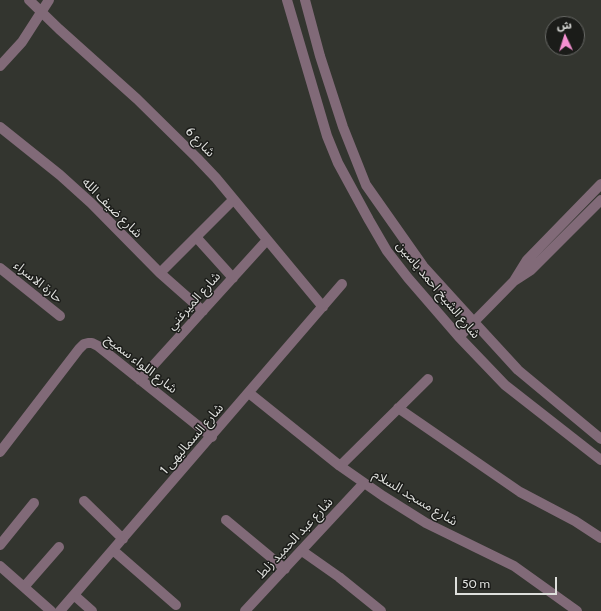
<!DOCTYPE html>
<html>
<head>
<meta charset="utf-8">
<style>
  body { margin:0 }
  #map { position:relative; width:601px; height:611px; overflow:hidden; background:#33352f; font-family:Cabin,"Noto Sans Arabic",sans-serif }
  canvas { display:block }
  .north { position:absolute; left:545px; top:16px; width:40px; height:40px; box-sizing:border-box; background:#1b1c19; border:1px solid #696a67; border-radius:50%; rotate:356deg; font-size:11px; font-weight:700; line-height:16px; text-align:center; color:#dedfdc }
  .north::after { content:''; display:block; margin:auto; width:14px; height:18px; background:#f590d1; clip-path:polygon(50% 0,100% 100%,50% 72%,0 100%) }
  .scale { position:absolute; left:455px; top:577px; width:102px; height:18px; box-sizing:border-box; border:2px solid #dedfdc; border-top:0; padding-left:5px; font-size:12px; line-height:14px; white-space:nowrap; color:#dedfdc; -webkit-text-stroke:3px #1b1c19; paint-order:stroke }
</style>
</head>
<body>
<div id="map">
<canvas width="601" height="611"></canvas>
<div class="north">ش</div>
<div class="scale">50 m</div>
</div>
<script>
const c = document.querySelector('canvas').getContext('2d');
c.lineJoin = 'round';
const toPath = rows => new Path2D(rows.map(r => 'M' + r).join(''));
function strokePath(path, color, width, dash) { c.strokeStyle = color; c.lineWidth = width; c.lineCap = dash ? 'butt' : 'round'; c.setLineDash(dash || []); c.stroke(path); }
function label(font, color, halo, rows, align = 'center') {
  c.font = font + ' Cabin,"Noto Sans Arabic",sans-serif'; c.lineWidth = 3; c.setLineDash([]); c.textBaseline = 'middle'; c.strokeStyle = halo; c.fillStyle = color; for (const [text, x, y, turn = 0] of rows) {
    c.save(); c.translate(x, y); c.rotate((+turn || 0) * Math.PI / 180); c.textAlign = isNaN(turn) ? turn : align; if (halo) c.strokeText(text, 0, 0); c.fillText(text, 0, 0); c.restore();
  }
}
strokePath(toPath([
  [29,0,59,29,137,99,197,158,216,178,323,307],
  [287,0,327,136,338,163,369,220,387,251,408,278,459,337,505,385,601,460],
  [305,0,320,56,343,127,366,185,423,266,474,322,518,370,601,439],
  [0,66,22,42,49,0],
  [0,127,60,175,91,203,160,273,203,311],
  [601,184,527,260,514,281,531,270,601,200],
  [196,237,233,278],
  [0,268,60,316],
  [160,273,233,200],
  [459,337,514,281],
  [140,380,267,240],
  [249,393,340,466,383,496,426,523,514,566,577,611],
  [398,408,520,492,575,521,601,538],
  [0,452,79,349,84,344,88,343,92,343,98,346,212,437],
  [340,466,428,379],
  [84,501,123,539],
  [226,520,285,569],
  [0,545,34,503],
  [113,550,176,605],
  [302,551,339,577,381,611],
  [0,566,51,611],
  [24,587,59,547],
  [74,595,92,611],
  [60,611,342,284],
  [245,611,364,483]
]), '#816a78', 10);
label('13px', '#dedfdc', '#1b1c19', [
  ["شارع 6",200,142,46],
  ["شارع ضيف الله",112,208,45],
  ["حارة الاسراء",38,282,39],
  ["شارع الشيخ احمد ياسين",438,290,50],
  ["شارع الميرغني",194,301,-48],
  ["شارع اللواء سميح",141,364,38],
  ["شارع السماليهى 1",192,439,-49],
  ["شارع مسجد السلام",415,498,31],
  ["شارع عبد الحميد زلط",295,538,-47]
]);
</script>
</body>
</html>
